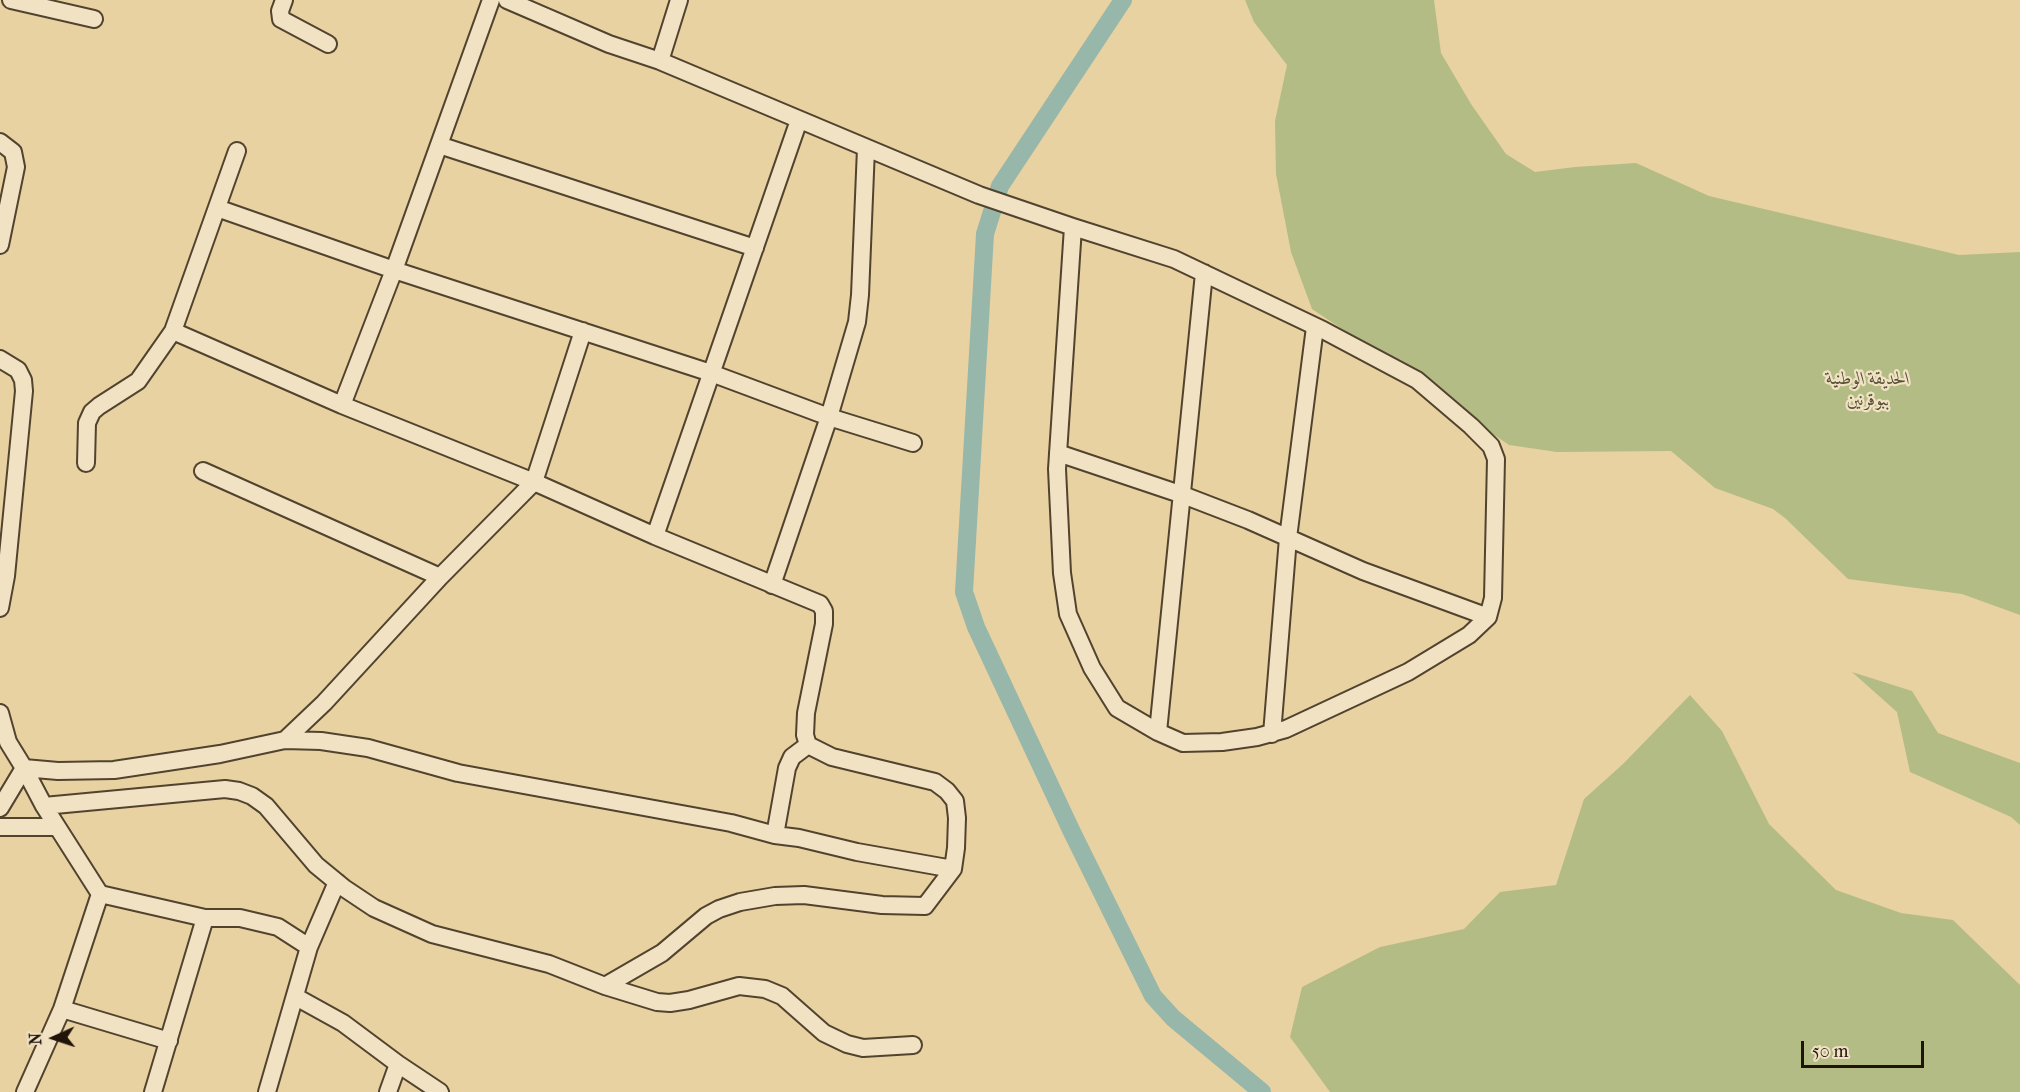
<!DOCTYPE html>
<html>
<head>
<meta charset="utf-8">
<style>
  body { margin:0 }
  #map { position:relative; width:2020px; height:1092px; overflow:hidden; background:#e8d2a2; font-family:"IM FELL French Canon",serif }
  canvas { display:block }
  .north { position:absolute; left:24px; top:1008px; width:60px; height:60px; -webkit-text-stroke:4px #f0e2c3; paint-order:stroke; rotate:267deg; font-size:16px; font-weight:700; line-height:24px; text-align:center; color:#201309 }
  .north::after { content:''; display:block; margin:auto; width:21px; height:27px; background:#201309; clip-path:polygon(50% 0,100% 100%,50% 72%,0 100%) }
  .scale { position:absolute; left:1801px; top:1041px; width:123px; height:27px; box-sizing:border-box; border:3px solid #201309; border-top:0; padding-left:8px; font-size:18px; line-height:21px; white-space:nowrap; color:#201309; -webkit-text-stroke:4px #f0e2c3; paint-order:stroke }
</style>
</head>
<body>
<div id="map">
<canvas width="2020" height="1092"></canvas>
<div class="north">N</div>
<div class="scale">50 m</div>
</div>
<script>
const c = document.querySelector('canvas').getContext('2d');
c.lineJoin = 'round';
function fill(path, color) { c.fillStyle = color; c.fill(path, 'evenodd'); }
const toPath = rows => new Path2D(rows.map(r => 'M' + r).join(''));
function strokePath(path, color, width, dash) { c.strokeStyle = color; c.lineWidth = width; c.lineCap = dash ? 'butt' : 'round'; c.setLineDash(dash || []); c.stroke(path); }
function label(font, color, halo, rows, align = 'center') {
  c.font = font + ' "IM FELL French Canon",Amiri,serif'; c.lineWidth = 4.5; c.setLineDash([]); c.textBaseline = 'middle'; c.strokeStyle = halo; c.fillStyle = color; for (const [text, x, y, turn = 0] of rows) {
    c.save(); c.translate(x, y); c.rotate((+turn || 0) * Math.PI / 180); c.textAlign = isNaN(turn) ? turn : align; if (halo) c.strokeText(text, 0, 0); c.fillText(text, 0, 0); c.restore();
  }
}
fill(toPath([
  [1245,0,1434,0,1441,53,1471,104,1506,154,1535,172,1575,167,1636,163,1709,196,1959,255,2020,252,2020,615,1962,594,1848,579,1785,518,1773,509,1715,488,1671,451,1557,452,1509,445,1468,417,1427,376,1372,349,1312,309,1291,252,1276,174,1275,121,1287,65,1254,22],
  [1852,672,1912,691,1938,733,2020,763,2020,825,2011,817,1910,772,1897,712],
  [1690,695,1722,731,1769,824,1836,890,1901,913,1953,920,2020,985,2020,1092,1330,1092,1290,1037,1302,987,1380,947,1464,929,1500,892,1556,885,1584,799,1623,764]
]), '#b4bc86');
strokePath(toPath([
  [1123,0,1000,186,985,234,964,592,976,627,1071,830,1153,996,1173,1018,1262,1092]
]), '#97b7aa', 18);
const minor = toPath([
  [11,0,94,19],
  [284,0,280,11,281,19,328,44],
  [507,0,609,44,660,61,979,195,1073,227,1174,259,1323,330,1417,380,1471,426,1491,446,1496,459,1493,598,1488,617,1469,635,1408,672,1286,729,1257,737,1222,742,1183,743,1158,732,1117,708,1092,668,1068,614,1062,573,1057,469,1073,227],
  [660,61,679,0],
  [0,142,13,152,16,167,0,245],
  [439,145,755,248],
  [217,208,394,270,711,373,829,417,913,443],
  [173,331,342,405,534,482,655,536,820,604,824,611,824,624,806,713,805,735,808,745,832,757,935,782,947,791,955,801,957,818,956,848,953,869,925,906,882,905,804,895,775,896,740,902,719,909,706,916,662,953,605,986],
  [0,359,18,370,23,380,24,391,6,576,0,608],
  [342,405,394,270,491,0],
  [1058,453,1183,495,1248,520,1363,571,1488,617],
  [86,463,87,423,92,412,99,406,138,381,173,331,237,151],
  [203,471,440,577],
  [655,536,799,120],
  [772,585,829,417,857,322,860,295,866,148],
  [0,713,8,742,24,768,58,771,114,770,220,754,285,740,324,703,440,577,534,482,583,331],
  [1158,732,1204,273],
  [1272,734,1288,538,1315,327],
  [285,740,321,741,368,748,458,773,731,823,775,835,799,838,857,852,953,869],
  [44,806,225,789,239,791,252,796,266,806,316,865,344,888,374,908,432,934,549,964,605,986,657,1002,670,1003,689,1000,739,986,765,989,782,996,824,1033,847,1044,863,1048,913,1045],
  [0,808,24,768,44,806,100,894,205,918,240,918,278,927,309,947,267,1092],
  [0,827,57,827],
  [775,835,787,768,792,757,808,745],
  [309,947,337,882],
  [296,997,343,1023,398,1064,440,1092],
  [62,1009,169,1041],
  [25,1092,62,1009,100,894],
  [153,1092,205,918],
  [388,1092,398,1064]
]);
strokePath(minor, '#52432f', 20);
strokePath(minor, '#f0e2c3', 16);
label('italic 18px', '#544e35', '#f0e2c3', [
  ["الحديقة الوطنية",1868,380],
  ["ببوقرنين",1868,401]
]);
</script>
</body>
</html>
